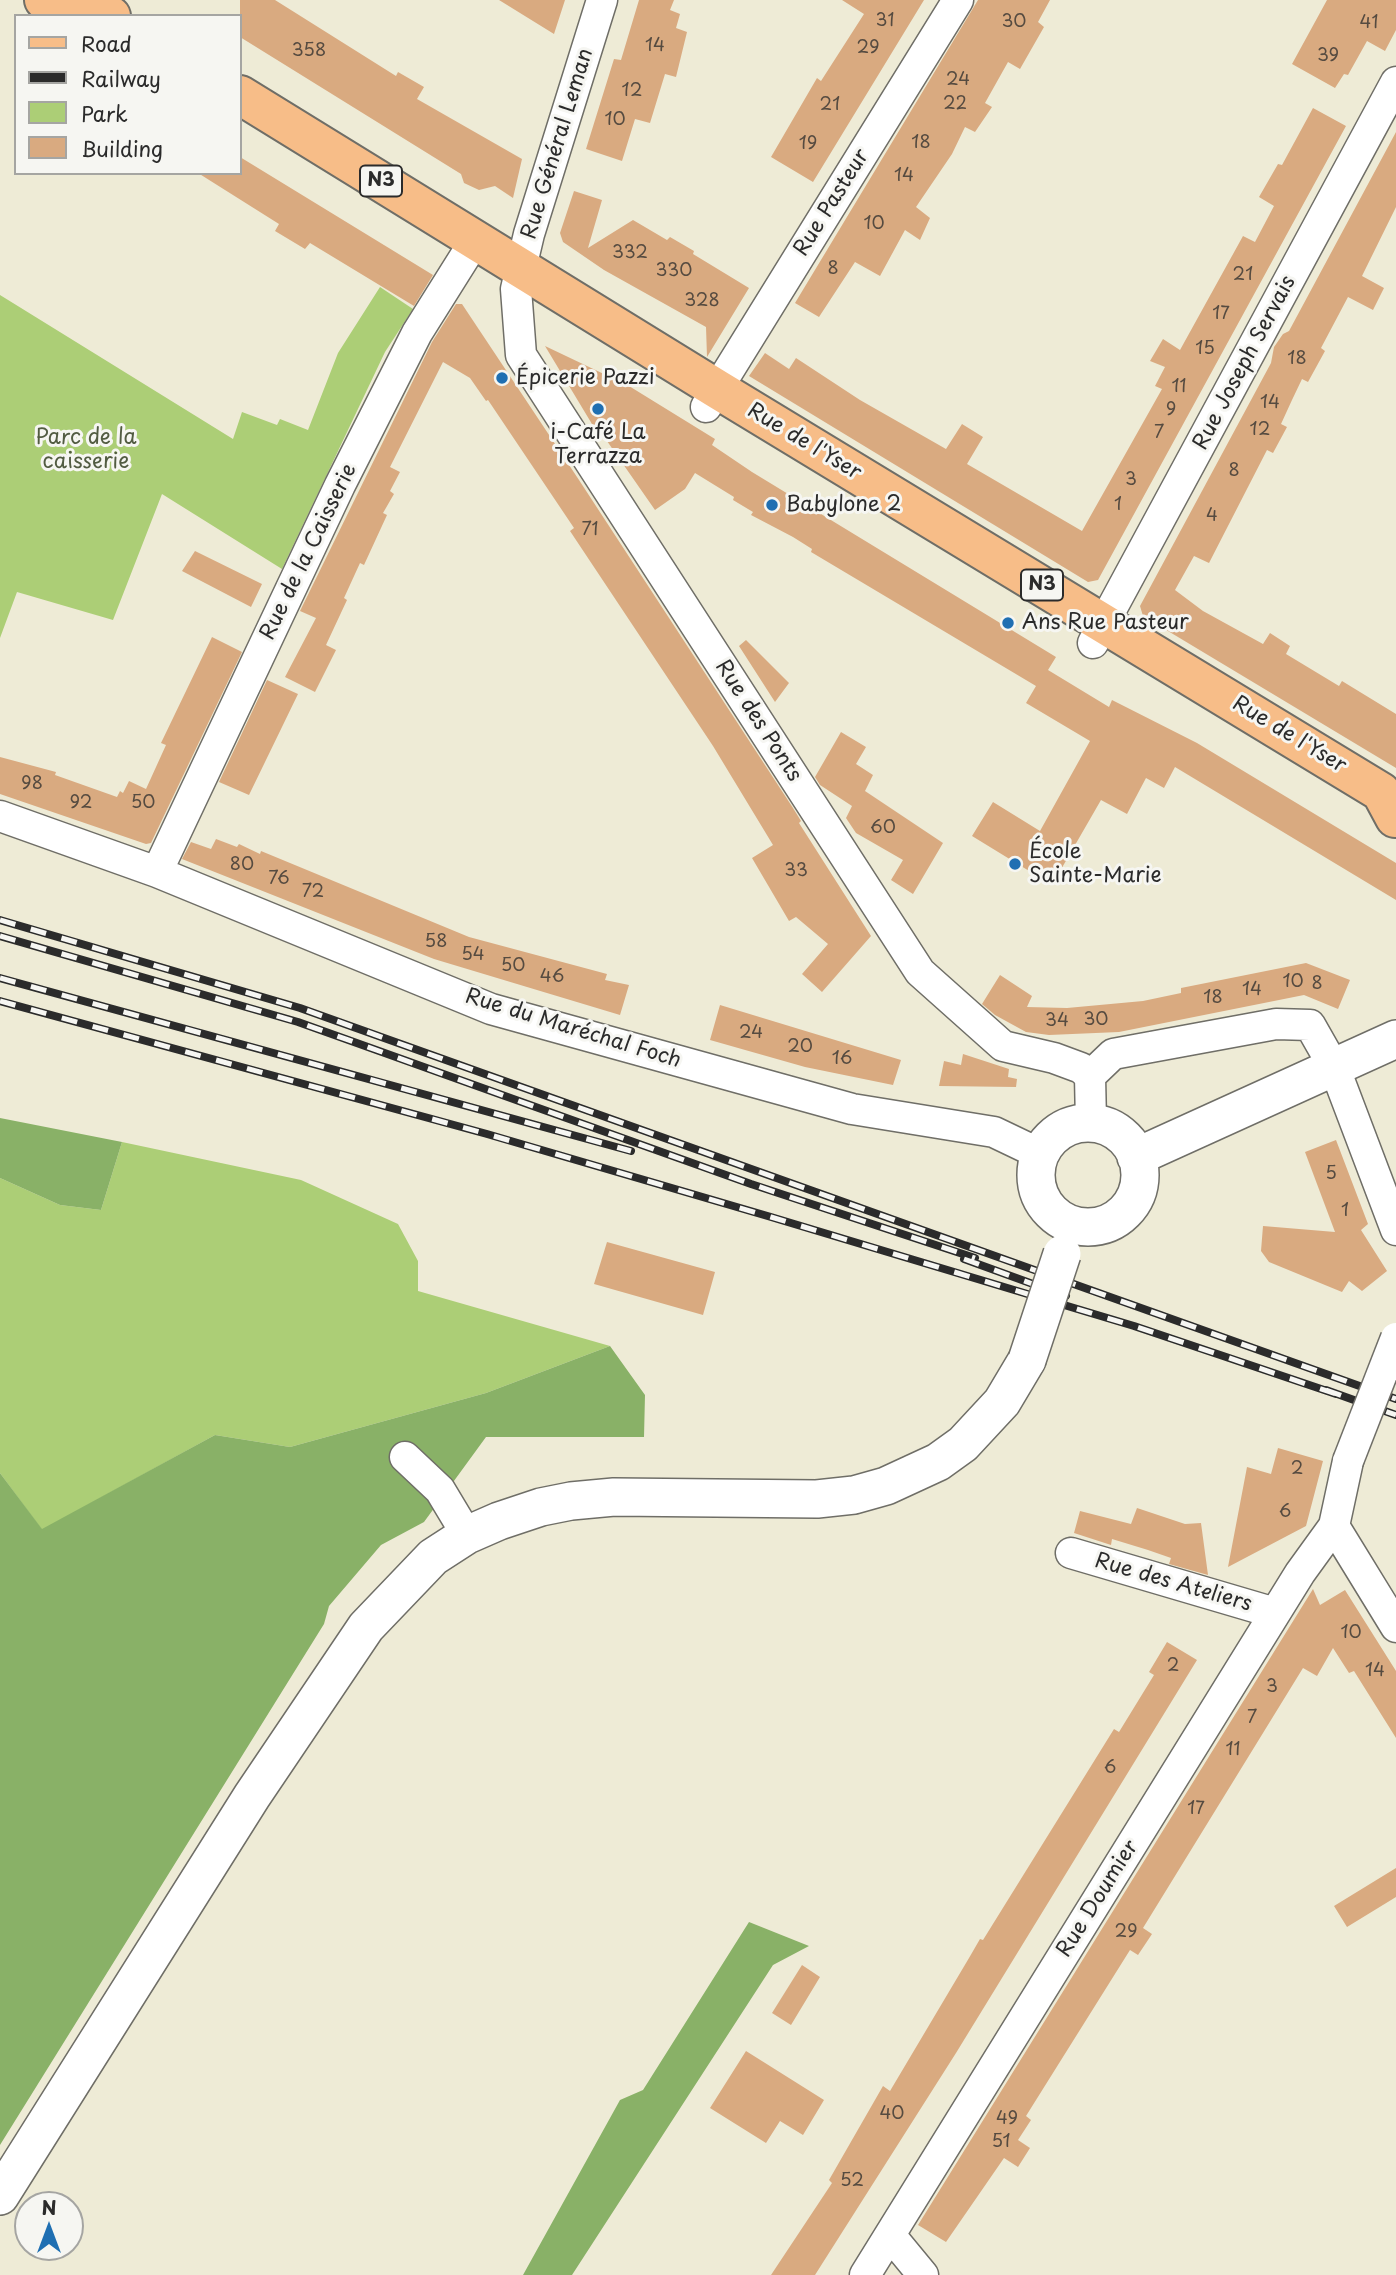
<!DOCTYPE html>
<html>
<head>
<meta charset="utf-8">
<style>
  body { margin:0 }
  #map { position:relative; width:1396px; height:2275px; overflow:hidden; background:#eeebd6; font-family:"Playpen Sans",sans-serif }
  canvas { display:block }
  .legend { position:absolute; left:14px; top:14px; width:228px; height:161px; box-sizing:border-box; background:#f6f6f2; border:2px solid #a5a5a2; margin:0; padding:9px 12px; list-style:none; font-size:21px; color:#2b2b2b }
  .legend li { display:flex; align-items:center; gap:14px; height:35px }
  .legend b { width:35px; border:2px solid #a5a5a2 }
  .north { position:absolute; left:14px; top:2191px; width:70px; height:70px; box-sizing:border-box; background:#f6f6f2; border:2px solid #a5a5a2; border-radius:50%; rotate:0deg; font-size:19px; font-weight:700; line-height:28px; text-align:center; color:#2b2b2b }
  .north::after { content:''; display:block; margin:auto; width:24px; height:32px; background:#1f6fb2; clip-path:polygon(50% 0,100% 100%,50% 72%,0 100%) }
</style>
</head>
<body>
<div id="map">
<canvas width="1396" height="2275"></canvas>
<ul class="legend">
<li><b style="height:9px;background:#f7bd88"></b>Road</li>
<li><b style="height:9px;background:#2b2b2b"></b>Railway</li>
<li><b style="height:19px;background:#acce76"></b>Park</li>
<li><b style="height:19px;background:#d9aa80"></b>Building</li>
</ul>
<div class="north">N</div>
</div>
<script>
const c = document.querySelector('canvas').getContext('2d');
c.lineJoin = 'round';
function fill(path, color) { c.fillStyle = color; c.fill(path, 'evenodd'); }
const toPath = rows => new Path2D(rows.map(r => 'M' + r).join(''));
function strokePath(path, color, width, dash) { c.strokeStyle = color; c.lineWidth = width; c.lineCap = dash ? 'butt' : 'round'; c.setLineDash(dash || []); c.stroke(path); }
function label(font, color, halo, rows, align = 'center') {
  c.font = font + ' "Playpen Sans",sans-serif'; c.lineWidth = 6; c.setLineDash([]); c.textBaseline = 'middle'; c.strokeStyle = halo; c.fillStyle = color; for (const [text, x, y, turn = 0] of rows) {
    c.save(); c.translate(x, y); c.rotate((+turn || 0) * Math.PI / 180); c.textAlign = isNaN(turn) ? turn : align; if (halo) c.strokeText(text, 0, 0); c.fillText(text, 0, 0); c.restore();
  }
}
fill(toPath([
  [380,287,413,309,385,352,282,569,162,494,113,620,17,592,0,638,0,295,233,439,242,412,277,425,280,419,308,430,338,353],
  [122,1142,301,1180,398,1224,418,1261,418,1291,610,1346,486,1393,290,1447,215,1435,42,1530,0,1473,0,1178,60,1205,101,1210]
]), '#acce76');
fill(toPath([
  [0,1118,122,1142,101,1210,60,1205,0,1178],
  [610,1346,645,1395,644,1437,486,1437,424,1522,381,1545,329,1606,324,1624,0,2145,0,1473,42,1529,215,1435,290,1447,486,1393],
  [749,1922,809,1946,773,1965,572,2275,523,2275,620,2100,643,2090]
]), '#89b167');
fill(toPath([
  [240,0,275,0,396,76,398,72,424,87,417,99,522,159,513,198,495,186,479,190,464,183,461,174,240,37],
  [499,0,565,0,554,34],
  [639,0,674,0,670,10,680,14,676,28,687,32,676,77,665,74,650,123,635,119,622,161,586,149,614,59,621,60],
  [842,0,924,0,813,182,771,157,817,78,821,81,864,14],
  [978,0,1050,0,1038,22,1044,27,1020,69,1008,62,985,103,992,107,975,132,965,127,952,154,916,207,930,218,920,240,905,230,880,276,855,262,819,317,795,303],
  [1327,0,1396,0,1396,30,1385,51,1367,41,1348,75,1344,74,1335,88,1292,64],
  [1313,108,1346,126,1098,580,1088,582,749,376,765,353,789,369,796,358,860,400,946,449,962,424,983,437,967,464,1082,531,1162,389,1155,386,1165,367,1150,361,1163,339,1180,350,1243,236,1255,242,1274,206,1259,197,1278,164,1282,165],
  [1396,132,1396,207,1362,276,1384,288,1373,310,1348,297,1321,348,1325,351,1308,382,1302,379,1292,400,1281,424,1287,427,1273,453,1267,450,1209,563,1194,556,1175,590,1203,611,1263,644,1270,633,1290,646,1286,654,1339,686,1342,681,1396,714,1396,768,1143,616,1140,606,1271,363,1274,347,1283,334,1289,331],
  [240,157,433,275,414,306,310,243,305,249,275,231,279,224,198,173,240,173],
  [574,191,602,200,588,248,633,220,667,240,670,237,694,251,693,254,749,288,707,357,706,327,604,270,563,242,560,233],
  [456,304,462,304,579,480,793,808,801,821,799,823,871,936,822,992,802,974,828,944,796,917,789,921,752,858,773,845,713,746,570,531,574,528,488,400,486,401,470,378,443,362,390,467,400,472,390,491,394,494,383,513,387,515,364,565,360,563,344,598,347,600,326,645,336,650,315,692,285,677,316,618,300,611,432,342],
  [545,346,629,386,715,439,712,445,752,472,1056,657,1048,670,1109,707,1112,700,1197,743,1396,863,1396,900,1175,767,1164,788,1146,778,1127,814,1101,800,1052,885,972,836,993,802,1040,831,1090,741,1026,703,1036,686,811,552,812,549,793,537,751,515,753,512,733,500,734,497,695,473,685,489,655,510,600,431,598,434],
  [195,551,262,584,251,607,182,571],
  [212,637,242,652,151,843,146,844,0,794,0,757,56,772,55,775,117,797,120,791,123,793,129,781,146,789,166,745,161,743],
  [746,640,789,683,775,702,739,646],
  [267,680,298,694,249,795,219,782],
  [841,732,866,747,856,764,873,775,865,791,943,843,913,894,891,880,903,860,856,833,846,818,852,806,820,785,815,777],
  [216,839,237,847,239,844,260,854,261,851,469,937,607,974,605,980,629,985,620,1015,434,959,182,859,191,842,211,849],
  [1306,963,1350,980,1338,1009,1304,995,1119,1032,1049,1035,1026,1032,995,1015,982,1004,1000,975,1032,996,1027,1007,1067,1008,1143,1001,1181,993,1181,988],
  [720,1005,901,1060,893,1085,805,1067,710,1040],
  [963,1054,1009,1069,1008,1077,1017,1079,1016,1087,939,1086,944,1061,961,1065],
  [1336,1140,1368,1224,1361,1230,1387,1271,1362,1291,1349,1281,1342,1292,1269,1262,1261,1251,1263,1226,1335,1232,1305,1152],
  [607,1242,715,1272,703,1315,594,1284],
  [1278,1448,1323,1461,1306,1526,1228,1567,1247,1467,1271,1474],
  [1137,1508,1185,1524,1201,1523,1208,1575,1169,1564,1171,1558,1148,1550,1112,1539,1111,1545,1074,1533,1080,1511,1131,1524],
  [1313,1589,1320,1605,1345,1590,1396,1671,1396,1738,1354,1671,1349,1673,1333,1648,1317,1676,1303,1668,1143,1928,1152,1934,1138,1955,1130,1950,1026,2116,1031,2120,1018,2140,1030,2148,1018,2167,1004,2158,946,2242,918,2225],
  [1167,1642,1197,1660,956,2053,815,2275,771,2275,832,2183,829,2180,883,2086,890,2091,969,1958,980,1939,983,1940,1114,1729,1119,1732,1154,1675,1149,1672],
  [1396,1868,1396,1897,1347,1927,1334,1906],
  [802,1965,820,1977,791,2025,772,2013],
  [746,2051,824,2100,803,2135,780,2121,766,2143,710,2108]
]), '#d9aa80');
const minor = toPath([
  [602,0,529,234,516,289,521,355,920,972,1003,1046,1054,1058,1081,1068,1090,1076],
  [706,407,958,0],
  [1093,643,1396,82],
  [0,816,157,872,491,1009,852,1109,994,1132,1040,1154],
  [157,872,340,485,417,333,476,239],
  [1091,1123,1090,1076,1113,1054,1276,1024,1310,1025,1335,1069,1396,1230],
  [405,1457,440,1490,467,1535],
  [1334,1526,1396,1627],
  [1071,1553,1275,1613],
  [890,2235,923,2275],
  [865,2275,1300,1573,1334,1526,1348,1461]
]);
const tertiary = toPath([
  '1036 1175a52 52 0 1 1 104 0a52 52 0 1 1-104 0Z',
  [1136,1157,1396,1039],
  [0,2196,252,1796,366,1627,433,1557,467,1535,499,1521,541,1507,571,1501,614,1497,817,1499,854,1495,886,1486,938,1462,963,1444,1002,1402,1027,1360]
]);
const primary = toPath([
  [44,0,69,16],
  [85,0,111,16],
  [240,95,717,389,1381,792,1395,818]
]);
strokePath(minor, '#6f6e67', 33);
strokePath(tertiary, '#6f6e67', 40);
strokePath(primary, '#6f6e67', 42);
strokePath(minor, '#fff', 30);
strokePath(tertiary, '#fff', 37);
strokePath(primary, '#f7bd88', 38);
const rail = toPath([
  [0,920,300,1008,1396,1399],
  [0,936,298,1022,751,1184,975,1258],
  [0,978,631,1151],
  [0,1001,487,1134,771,1217,1134,1326,1336,1394],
  [964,1259,1066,1296],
  [1326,1390,1396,1415]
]);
strokePath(rail, '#2b2b2b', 8);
strokePath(rail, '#f6f6f2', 5, [16]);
const minorBridge = toPath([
  [1348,1461,1396,1338]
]);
const tertiaryBridge = toPath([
  [1027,1360,1062,1254]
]);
strokePath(minorBridge, '#6f6e67', 33, []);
strokePath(tertiaryBridge, '#6f6e67', 40, []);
strokePath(minorBridge, '#fff', 30);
strokePath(tertiaryBridge, '#fff', 37);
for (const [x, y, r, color] of [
  [502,378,7,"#1f6fb2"],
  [598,409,7,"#1f6fb2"],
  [772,505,7,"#1f6fb2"],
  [1008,623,7,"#1f6fb2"],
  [1015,864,7,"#1f6fb2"]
]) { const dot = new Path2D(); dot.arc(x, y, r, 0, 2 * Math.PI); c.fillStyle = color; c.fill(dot); strokePath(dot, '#f6f6f2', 2.5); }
label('18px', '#564b40', null, [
  ["31",885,21],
  ["30",1014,22],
  ["41",1369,23],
  ["14",655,46],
  ["29",868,48],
  ["358",309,51],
  ["39",1328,56],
  ["24",958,80],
  ["12",632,91],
  ["22",955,104],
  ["21",830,105],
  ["10",615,120],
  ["18",921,143],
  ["19",808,144],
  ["14",904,176],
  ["10",874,224],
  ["332",630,253],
  ["8",833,269],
  ["330",674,271],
  ["21",1243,275],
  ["328",702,301],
  ["17",1221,314],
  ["15",1205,349],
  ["18",1297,359],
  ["11",1179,387],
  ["14",1270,403],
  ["9",1171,410],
  ["12",1260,430],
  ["7",1159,433],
  ["8",1234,471],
  ["3",1131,480],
  ["1",1118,505],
  ["4",1212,516],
  ["71",590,530],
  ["98",32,784],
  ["92",81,803],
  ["50",143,803],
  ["60",883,828],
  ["80",242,865],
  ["33",796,871],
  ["76",279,879],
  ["72",313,892],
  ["58",436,942],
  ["54",473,955],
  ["50",513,966],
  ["46",552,977],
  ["10",1293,982],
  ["8",1317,984],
  ["14",1252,990],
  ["18",1213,998],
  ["30",1096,1020],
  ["34",1057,1021],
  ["24",751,1033],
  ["20",800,1047],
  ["16",842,1059],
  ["5",1331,1174],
  ["1",1345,1211],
  ["2",1297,1469],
  ["6",1285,1512],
  ["10",1351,1633],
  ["2",1173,1666],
  ["14",1375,1671],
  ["3",1272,1687],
  ["7",1252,1718],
  ["11",1233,1750],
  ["6",1110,1768],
  ["17",1196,1809],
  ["29",1126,1932],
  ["40",892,2114],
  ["49",1007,2119],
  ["51",1001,2142],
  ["52",852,2181]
]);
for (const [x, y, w] of [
  [381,181,42],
  [1042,585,42]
]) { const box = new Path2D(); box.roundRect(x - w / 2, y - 15.5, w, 31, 5); c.fillStyle = '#f6f6f2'; c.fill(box); strokePath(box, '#2b2b2b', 2); }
label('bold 19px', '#2b2b2b', null, [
  ["N3",381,181],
  ["N3",1042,585]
]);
label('21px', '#2b2b2b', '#f6f6f2', [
  ["Rue Général Leman",558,144,-73],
  ["Rue Pasteur",832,203,-58],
  ["Rue Joseph Servais",1245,363,-62],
  ["Rue de l'Yser",804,442,31],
  ["Rue de la Caisserie",309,552,-64],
  ["Rue des Ponts",758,721,57],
  ["Rue de l'Yser",1289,735,31],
  ["Rue du Maréchal Foch",573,1029,17],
  ["Rue des Ateliers",1173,1583,16],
  ["Rue Doumier",1098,1899,-58]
]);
label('21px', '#2b2b2b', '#f6f6f2', [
  ["Épicerie Pazzi",516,378],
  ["i-Café La",598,433,"center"],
  ["Terrazza",598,457,"center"],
  ["Babylone 2",786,505],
  ["Ans Rue Pasteur",1022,623],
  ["École",1029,852],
  ["Sainte-Marie",1029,876]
], 'left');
label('21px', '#525c42', '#f6f6f2', [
  ["Parc de la",86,438],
  ["caisserie",86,462]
]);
</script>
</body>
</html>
